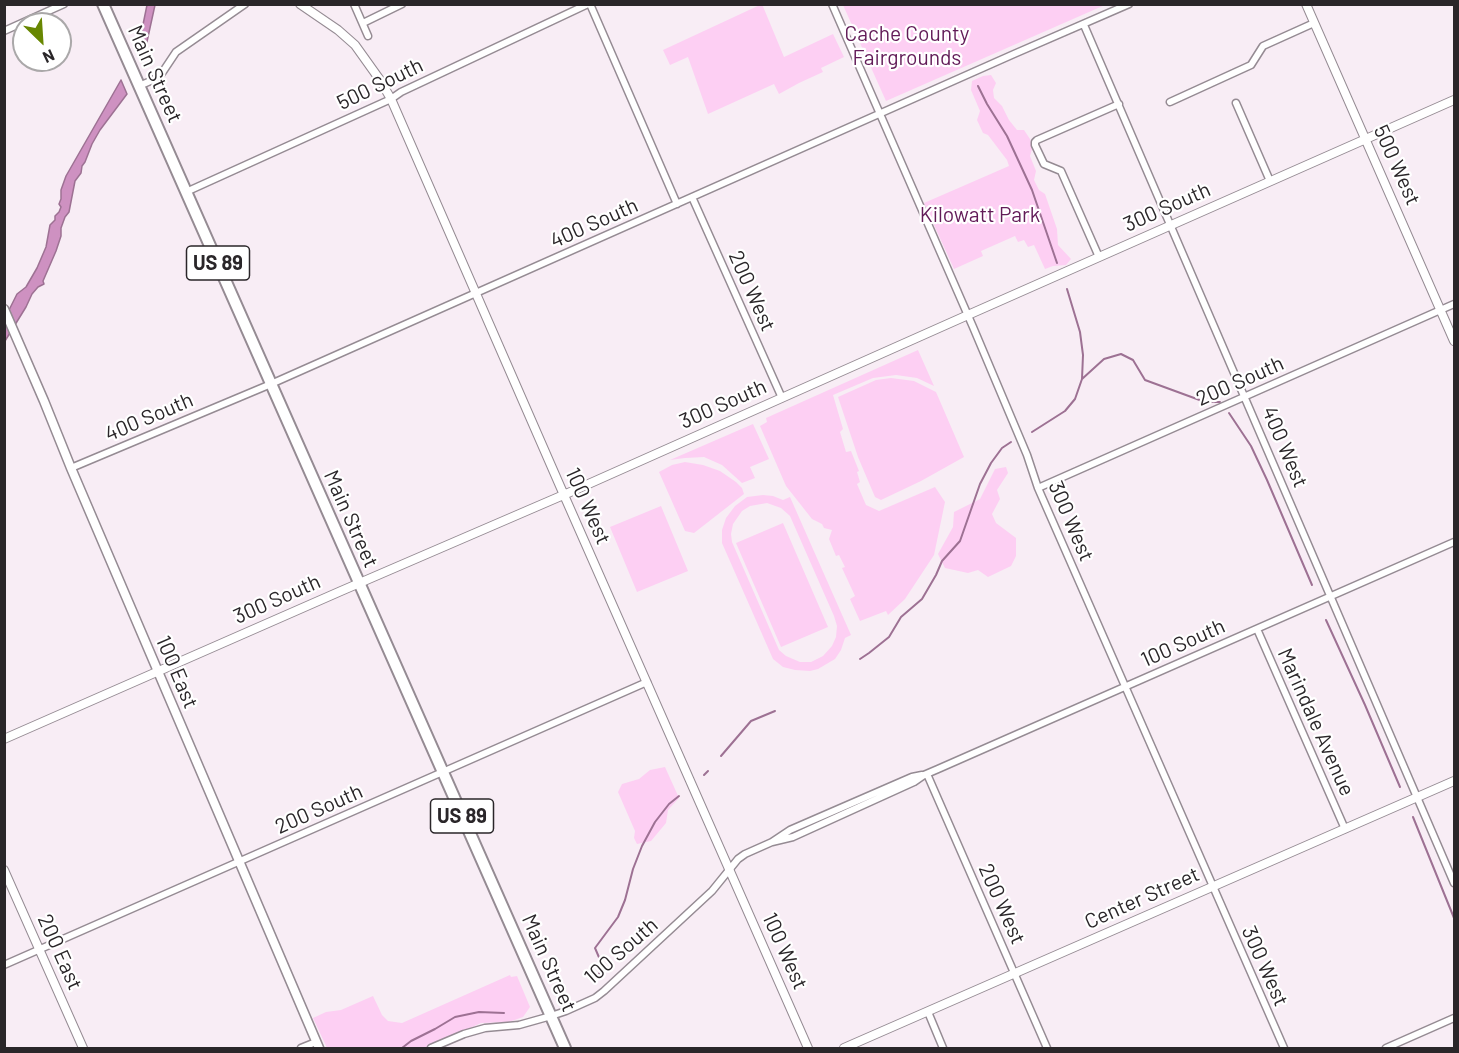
<!DOCTYPE html>
<html>
<head>
<meta charset="utf-8">
<style>
  body { margin:0 }
  #map { position:relative; width:1459px; height:1053px; overflow:hidden; background:#f8edf5; font-family:Barlow,sans-serif }
  canvas { display:block }
  .frame { position:absolute; inset:0; border:6px solid #2a2629; pointer-events:none }
  .north { position:absolute; left:12px; top:12px; width:60px; height:60px; box-sizing:border-box; background:#fff; border:2px solid #aaa8a9; border-radius:50%; rotate:155deg; font-size:16px; font-weight:700; line-height:24px; text-align:center; color:#2a2629 }
  .north::after { content:''; display:block; margin:auto; width:21px; height:27px; background:#688701; clip-path:polygon(50% 0,100% 100%,50% 72%,0 100%) }
</style>
</head>
<body>
<div id="map">
<canvas width="1459" height="1053"></canvas>
<div class="frame"></div>
<div class="north">N</div>
</div>
<script>
const c = document.querySelector('canvas').getContext('2d');
c.lineJoin = 'round';
function fill(path, color) { c.fillStyle = color; c.fill(path, 'evenodd'); }
const toPath = rows => new Path2D(rows.map(r => 'M' + r).join(''));
function strokePath(path, color, width, dash) { c.strokeStyle = color; c.lineWidth = width; c.lineCap = dash ? 'butt' : 'round'; c.setLineDash(dash || []); c.stroke(path); }
function label(font, color, halo, rows, align = 'center') {
  c.font = font + ' Barlow,sans-serif'; c.lineWidth = 4.5; c.setLineDash([]); c.textBaseline = 'middle'; c.strokeStyle = halo; c.fillStyle = color; for (const [text, x, y, turn = 0] of rows) {
    c.save(); c.translate(x, y); c.rotate((+turn || 0) * Math.PI / 180); c.textAlign = isNaN(turn) ? turn : align; if (halo) c.strokeText(text, 0, 0); c.fillText(text, 0, 0); c.restore();
  }
}
fill(toPath([
  [762,4,784,57,833,34,844,57,821,68,823,72,799,83,779,94,774,84,708,114,688,57,670,65,663,50],
  [843,5,1105,5,886,101],
  [991,75,996,83,993,90,994,98,1002,106,1009,120,1017,130,1024,130,1030,139,1032,149,1030,156,1036,171,1034,180,1039,190,1045,194,1057,229,1058,245,1071,259,1066,265,1053,266,1045,269,1034,245,1028,247,1024,240,1018,242,1015,236,981,251,983,256,954,269,924,203,1009,166,1007,160,988,135,983,133,977,120,980,111,971,90,972,81,983,76],
  [918,350,934,386,917,378,896,375,873,378,833,395,843,429,840,432,846,452,851,451,859,471,857,472,860,482,857,484,866,505,879,511,935,487,945,502,934,555,905,599,888,615,886,611,860,621,850,599,855,596,842,568,845,567,839,555,836,556,829,539,832,530,824,528,822,524,812,519,786,486,760,426,767,422,766,418],
  [891,378,914,381,936,392,964,457,921,481,881,500,875,497,858,457,838,397,876,380],
  [753,424,769,459,750,467,755,478,742,483,722,465,704,457,685,458,670,460],
  [685,462,703,465,720,471,736,482,742,488,744,494,694,533,685,531,659,472,672,465],
  [1006,467,1008,473,997,490,1000,499,992,514,996,523,1016,538,1016,556,1011,566,988,577,978,570,968,573,945,568,938,554,953,527,954,512,980,499,995,469],
  [763,495,773,496,783,500,790,497,851,635,845,638,841,650,835,659,818,669,810,671,795,670,783,667,773,659,722,543,722,530,726,518,735,506,747,497],
  [767,503,781,508,790,516,834,616,837,626,836,637,832,646,823,656,811,662,800,662,786,656,779,650,732,542,731,534,733,524,742,511,750,506],
  [661,506,688,571,637,592,610,527],
  [783,523,828,627,781,647,736,543],
  [665,767,679,798,668,810,666,823,651,841,637,844,634,838,635,831,618,792,622,784,639,779,650,770],
  [510,975,511,977,517,976,530,1007,523,1017,509,1022,481,1023,426,1048,327,1048,313,1018,326,1012,341,1010,373,996,382,1015,388,1021,402,1023]
]), '#fdcff3');
const water = toPath([
  [147,5,155,5,143,60,138,49,147,5],
  [121,80,127,94,100,130,92,144,85,162,82,166,81,173,75,181,69,212,65,217,61,228,61,236,56,251,43,281,44,284,38,287,32,294,26,307,5,341,5,318,17,294,26,287,37,268,46,247,50,225,55,220,55,216,59,212,61,207,59,204,61,199,61,190,66,176,121,80]
]);
fill(water, '#ce91c1');
strokePath(water, '#9d7193', 1.5);
strokePath(toPath([
  [978,86,987,104,1007,136,1032,190,1057,263],
  [1082,379,1104,359,1121,354,1133,360,1145,380,1205,402,1220,402],
  [1229,413,1251,446,1267,480,1312,585],
  [1032,432,1065,411,1075,399,1082,379,1083,355,1080,332,1067,289],
  [1326,620,1365,705,1400,787],
  [860,659,869,653,889,637,901,617,922,599,936,575,942,561,960,541,980,484,991,463,1002,448,1011,442],
  [721,756,751,721,775,711],
  [704,775,708,771],
  [1413,817,1454,918],
  [592,980,604,969,595,948,618,917,625,900,633,869,642,846,655,822,669,804,679,796],
  [402,1048,411,1041,435,1029,455,1017,479,1012,504,1013]
]), '#9d7193', 2);
const minor = toPath([
  [354,4,368,36],
  [590,4,677,204],
  [832,4,973,327,1027,455,1038,488,1284,1048],
  [363,23,402,4],
  [1084,25,1454,883],
  [4,31,64,4],
  [139,86,155,79,162,73,176,52,245,4],
  [1170,102,1251,65,1263,46,1314,23],
  [1236,103,1270,181],
  [186,192,391,99,401,92,588,4],
  [692,197,782,398],
  [1099,257,1061,171,1044,164,1035,145,1035,142,1037,140,1119,104],
  [71,468,271,384,1014,54,1129,4],
  [1038,488,1454,304],
  [1257,629,1345,829],
  [927,774,1047,1048],
  [772,842,793,837,914,782,924,775,938,769,1454,542],
  [4,965,647,682],
  [928,1012,943,1048],
  [301,1048,316,1042],
  [431,1048,464,1034,485,1028,519,1025,551,1016,566,1011,595,998,604,991,712,891,738,859,745,854,772,842,790,830,912,777,922,775],
  [1386,1048,1454,1018]
]);
const tertiary = toPath([
  [300,4,338,30,355,45,380,80,391,99,560,486,808,1048],
  [1306,4,1454,341],
  [4,739,341,591,575,490,968,315,1454,100],
  [4,870,83,1048],
  [844,1048,1454,781]
]);
const secondary = toPath([
  [4,309,44,401,71,468,319,1048]
]);
const trunk = toPath([
  [103,4,565,1048]
]);
strokePath(minor, '#958b93', 9);
strokePath(tertiary, '#958b93', 10);
strokePath(secondary, '#958b93', 11);
strokePath(trunk, '#958b93', 14);
strokePath(minor, '#fff', 6);
strokePath(tertiary, '#fff', 8);
strokePath(secondary, '#fff', 8);
strokePath(trunk, '#fff', 10);
for (const [x, y, w] of [
  [218,263,63],
  [462,816,63]
]) { const box = new Path2D(); box.roundRect(x - w / 2, y - 17, w, 34, 4.5); c.fillStyle = '#fff'; c.fill(box); strokePath(box, '#2a2629', 1.5); }
label('bold 20px', '#2a2629', null, [
  ["US 89",218,263],
  ["US 89",462,816]
]);
label('21px', '#621b58', '#fff', [
  ["Cache County",907,34],
  ["Fairgrounds",907,58],
  ["Kilowatt Park",980,215]
]);
label('21px', '#2a2629', '#fff', [
  ["Main Street",155,74,66],
  ["500 South",380,84,-26],
  ["500 West",1397,165,66],
  ["300 South",1167,207,-24],
  ["400 South",594,223,-24],
  ["200 West",752,291,66],
  ["200 South",1240,381,-24],
  ["300 South",723,404,-24],
  ["400 South",149,417,-23],
  ["400 West",1285,447,67],
  ["100 West",588,506,66],
  ["Main Street",351,519,66],
  ["300 West",1071,521,67],
  ["300 South",277,599,-24],
  ["100 South",1183,643,-24],
  ["100 East",177,672,67],
  ["Marindale Avenue",1316,722,66],
  ["200 South",319,809,-24],
  ["Center Street",1142,898,-24],
  ["200 West",1002,904,66],
  ["100 South",621,951,-41],
  ["100 West",785,951,66],
  ["200 East",60,952,66],
  ["Main Street",549,963,66],
  ["300 West",1265,966,66]
]);
</script>
</body>
</html>
